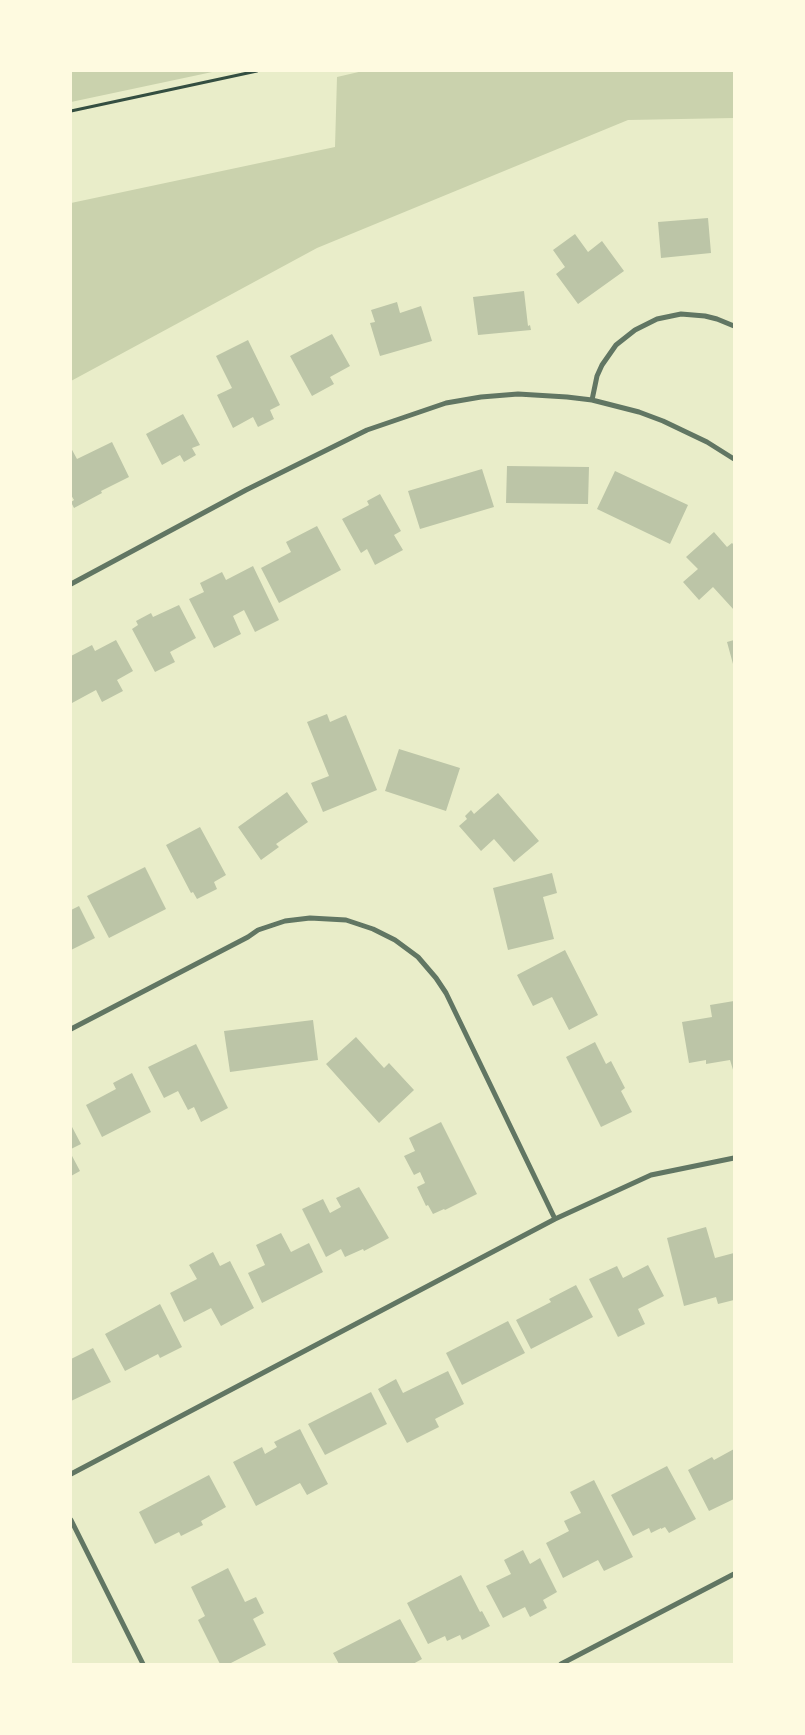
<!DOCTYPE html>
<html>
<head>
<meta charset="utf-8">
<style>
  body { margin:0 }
  #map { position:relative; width:805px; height:1735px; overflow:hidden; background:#e9edc9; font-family:"Golos Text",sans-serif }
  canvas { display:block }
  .frame { position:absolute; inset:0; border:72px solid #fefae0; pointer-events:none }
</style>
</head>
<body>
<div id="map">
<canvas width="805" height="1735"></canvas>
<div class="frame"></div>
</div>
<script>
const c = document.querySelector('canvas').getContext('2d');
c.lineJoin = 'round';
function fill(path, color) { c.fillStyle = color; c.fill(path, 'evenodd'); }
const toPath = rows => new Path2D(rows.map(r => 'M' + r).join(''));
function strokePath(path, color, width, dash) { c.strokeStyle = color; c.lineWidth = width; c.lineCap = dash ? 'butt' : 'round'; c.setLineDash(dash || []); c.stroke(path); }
fill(toPath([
  [71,71,217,71,71,102],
  [363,71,734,71,734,118,628,120,317,248,71,381,71,203,335,147,337,77]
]), '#cad2ad');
fill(toPath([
  [708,218,711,253,661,258,658,222],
  [575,234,588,252,602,241,624,271,578,304,556,274,565,267,553,250],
  [524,291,528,326,530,325,531,330,478,335,473,297],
  [397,302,400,313,421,306,432,341,380,356,370,323,375,322,371,310],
  [332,334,350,366,330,377,334,384,312,396,290,356],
  [248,340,280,405,270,410,274,419,258,427,253,417,233,428,217,395,232,388,216,356],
  [183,414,200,445,192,448,196,455,184,462,180,455,162,465,146,434],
  [112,442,129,477,101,491,102,493,74,508,71,502,74,500,71,495,71,448,77,459],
  [507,466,589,467,588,504,506,503],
  [482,469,494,507,420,529,408,491],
  [615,471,688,505,670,544,597,509],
  [380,494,401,531,394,535,403,550,375,565,367,549,361,553,342,519,369,505,367,501],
  [317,526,341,570,279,603,261,568,291,552,286,542],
  [714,532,727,547,732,543,734,545,734,610,713,587,699,600,683,582,698,569,686,557],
  [253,566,279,620,255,632,244,610,233,616,241,634,214,648,189,599,204,592,200,583,222,572,226,580],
  [179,605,196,638,170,652,175,662,155,672,132,629,138,625,136,621,151,613,153,617],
  [116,640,133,671,117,680,123,691,102,702,96,690,72,703,71,656,92,645,95,651],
  [734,640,734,664,733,664,727,642],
  [327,714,330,722,346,715,377,790,323,812,311,783,329,776,307,722],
  [399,749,460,768,446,811,385,791],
  [287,792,308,822,276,844,279,847,261,860,238,827],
  [498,793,539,841,514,862,494,839,481,851,459,826,467,819,465,816,471,810,474,814],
  [200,827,226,875,214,882,217,889,197,899,193,892,191,893,166,845],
  [145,867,166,909,109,938,87,896],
  [552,873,557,893,543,897,554,939,508,950,493,888],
  [79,906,95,938,71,950,71,910],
  [565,950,598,1015,569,1030,552,997,533,1006,517,975],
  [734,1001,734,1073,730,1060,706,1064,706,1060,689,1063,682,1022,712,1017,710,1005],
  [313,1020,318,1060,230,1072,224,1031],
  [356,1037,384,1068,389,1063,414,1090,379,1123,326,1064],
  [595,1042,606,1064,611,1061,625,1088,621,1091,632,1112,601,1127,566,1057],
  [196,1044,228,1108,201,1122,194,1107,188,1110,178,1091,164,1098,148,1067],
  [132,1073,151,1112,102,1137,86,1105,116,1089,113,1083],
  [441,1122,477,1194,445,1210,444,1209,433,1214,428,1205,426,1206,417,1187,425,1183,420,1172,414,1175,404,1156,415,1151,409,1138],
  [71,1125,81,1144,71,1149],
  [71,1154,80,1171,71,1176],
  [359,1187,389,1238,364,1251,363,1249,345,1257,341,1249,326,1257,302,1209,323,1199,330,1213,341,1207,336,1198],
  [706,1227,715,1258,734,1253,734,1300,718,1304,716,1297,684,1306,667,1238],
  [281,1233,291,1252,309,1243,323,1272,262,1303,248,1273,265,1265,256,1245],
  [213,1252,220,1266,230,1261,254,1308,221,1326,211,1308,184,1322,170,1293,197,1279,189,1265],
  [648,1265,664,1296,638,1309,645,1324,618,1337,589,1279,617,1266,623,1278],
  [576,1285,593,1317,531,1349,516,1320,551,1302,549,1299],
  [160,1304,182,1347,160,1358,158,1354,125,1371,105,1334],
  [508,1321,525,1353,462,1385,446,1353],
  [93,1348,111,1382,71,1401,71,1359],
  [448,1371,464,1404,435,1419,439,1427,407,1443,378,1389,396,1379,403,1393],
  [371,1392,387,1424,325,1455,308,1424],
  [300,1429,328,1484,307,1495,300,1483,256,1506,233,1462,262,1447,265,1454,277,1447,274,1442],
  [734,1449,734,1499,709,1511,688,1470,712,1457,714,1460],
  [667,1466,696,1519,669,1533,665,1527,661,1529,661,1528,651,1533,649,1528,633,1536,611,1495],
  [209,1475,226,1507,201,1521,203,1525,181,1536,179,1532,155,1544,139,1512],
  [594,1480,633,1557,604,1571,598,1560,563,1578,546,1543,569,1531,564,1521,581,1513,570,1492],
  [523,1550,530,1564,540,1558,557,1592,543,1600,547,1608,530,1617,525,1607,503,1618,486,1586,511,1574,504,1560],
  [228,1568,245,1602,256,1597,264,1613,253,1619,266,1645,229,1664,220,1664,198,1620,205,1616,191,1587],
  [461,1575,480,1612,482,1611,490,1626,462,1640,460,1635,447,1641,445,1636,428,1644,407,1603],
  [400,1619,422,1659,413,1664,339,1664,333,1653]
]), '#bcc5a7');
strokePath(toPath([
  [71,111,257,71]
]), '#344e41', 3);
strokePath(toPath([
  [592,400,597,376,602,365,616,345,635,330,657,319,681,314,705,316,717,319,734,326],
  [71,584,246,490,367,430,446,403,481,397,518,394,567,397,592,400,639,412,663,421,707,442,734,459],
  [71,1029,248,937,258,930,285,921,310,918,346,920,373,929,395,940,418,957,436,978,446,993,555,1219],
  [71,1474,555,1219,651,1175,734,1158],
  [71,1520,143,1664],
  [561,1664,734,1574]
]), '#617663', 5);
</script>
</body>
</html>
